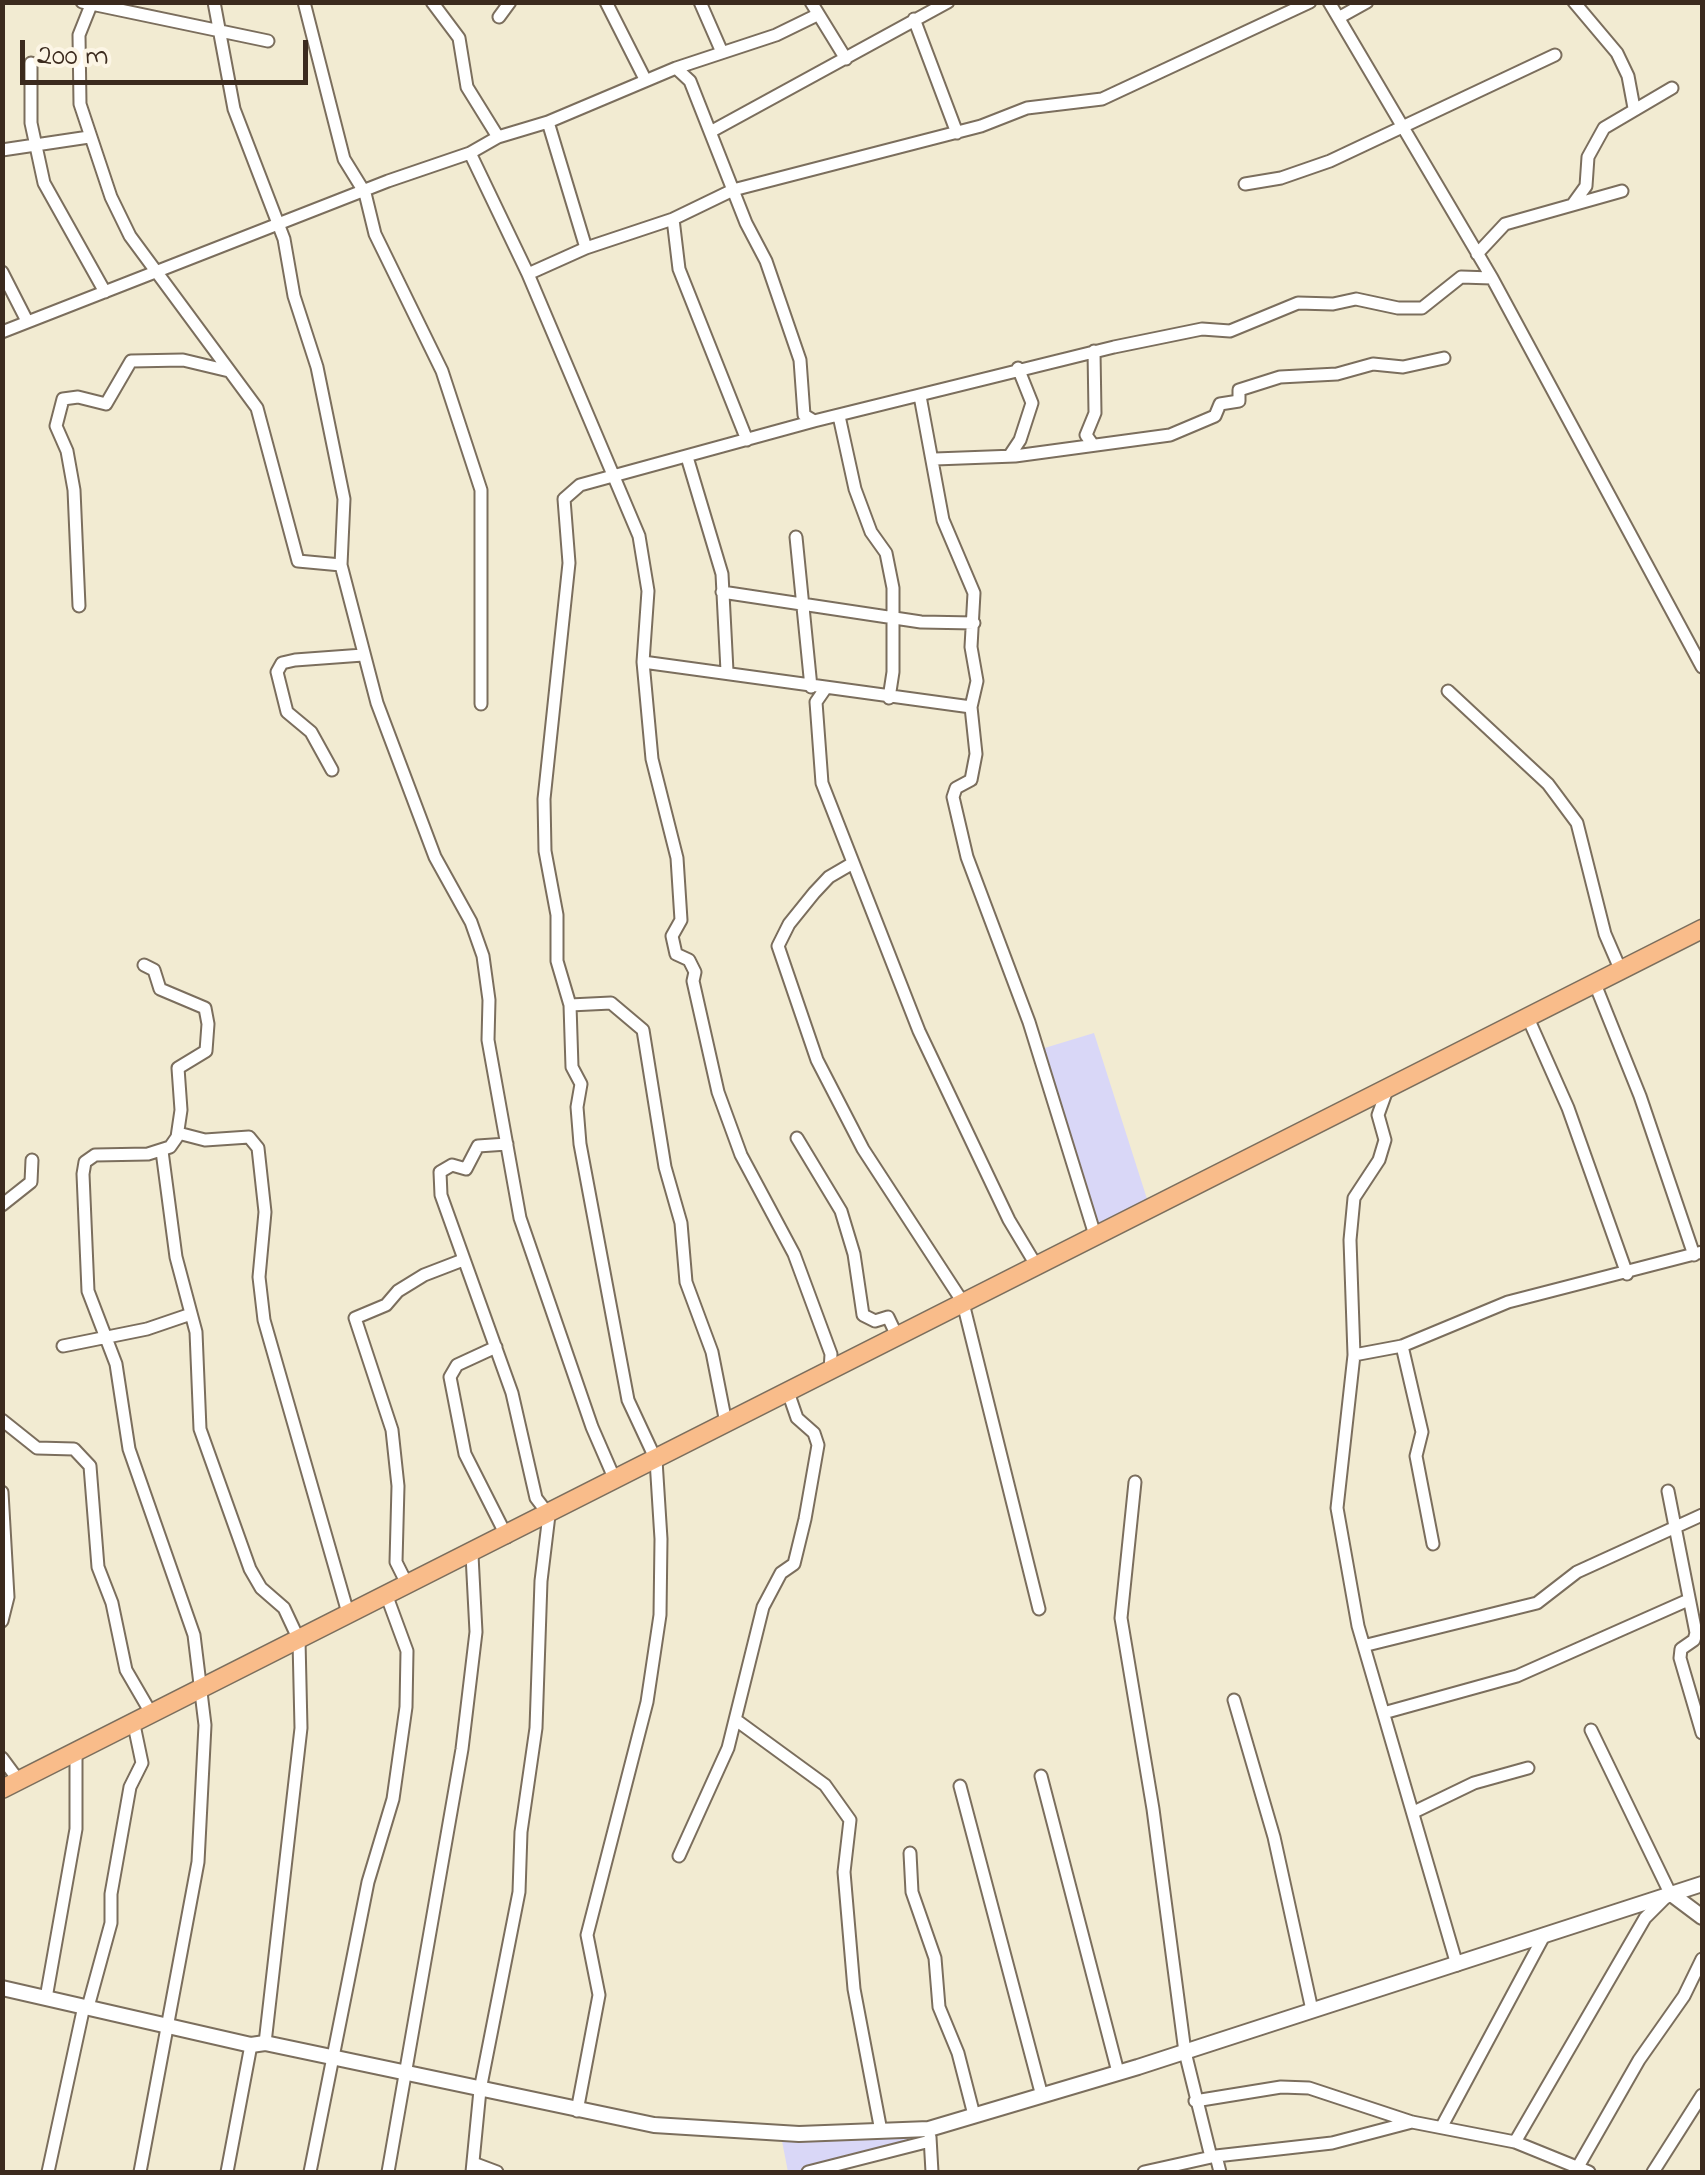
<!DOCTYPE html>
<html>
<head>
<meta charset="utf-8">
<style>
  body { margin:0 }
  #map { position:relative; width:1705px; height:2175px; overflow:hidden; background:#f2ebd2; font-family:"Indie Flower",sans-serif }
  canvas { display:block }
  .frame { position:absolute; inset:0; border:5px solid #3b2a1e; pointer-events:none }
  .scale { position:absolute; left:20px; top:40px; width:288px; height:45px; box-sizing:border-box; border:5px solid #3b2a1e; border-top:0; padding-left:12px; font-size:30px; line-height:35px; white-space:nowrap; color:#3b2a1e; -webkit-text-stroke:8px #fcf5e5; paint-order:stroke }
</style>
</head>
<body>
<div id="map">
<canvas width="1705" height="2175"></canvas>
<div class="frame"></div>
<div class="scale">200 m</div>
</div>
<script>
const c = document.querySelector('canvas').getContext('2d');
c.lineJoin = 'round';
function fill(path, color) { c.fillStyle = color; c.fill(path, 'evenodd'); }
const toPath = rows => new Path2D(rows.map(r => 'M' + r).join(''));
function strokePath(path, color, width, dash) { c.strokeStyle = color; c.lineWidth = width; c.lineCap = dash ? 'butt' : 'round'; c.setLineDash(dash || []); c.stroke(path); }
fill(toPath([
  [1094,1033,1148,1202,1094,1227,1038,1050],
  [929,2135,797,2172,788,2172,781,2136]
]), '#d9d7f7');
const minor = toPath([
  [82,2,268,41],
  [214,2,234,109,284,239,294,296,317,367,344,499,341,565],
  [304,2,344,159,365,193,375,234,442,371,481,490,481,704],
  [432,2,459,38,467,87,498,137],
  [606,2,645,79],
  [700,2,721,50],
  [811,2,846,59],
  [1329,2,1492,278,1702,667],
  [1574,2,1617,53,1628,76,1634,108],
  [91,5,79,35,80,104,111,197,130,236,257,408,298,561,341,565,377,703,435,857,471,922,483,956,489,1000,488,1040,520,1218,592,1427,615,1480],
  [499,17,510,2],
  [1340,17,1367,2],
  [914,19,957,133],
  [31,63,31,123,44,183,105,292],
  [676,68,776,35,817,15],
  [548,122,586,248],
  [712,131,948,2],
  [2,150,89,137],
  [470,153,528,274,639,536,648,591,643,662,652,759,677,858,681,920,672,936,676,954,689,960,695,972,693,981,718,1092,741,1155,794,1254,831,1354,830,1371],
  [1245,184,1281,178,1330,161,1555,55],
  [1573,204,1586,186,1588,157,1604,128,1672,88],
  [673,219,679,269,747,440],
  [1477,254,1505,224,1622,191],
  [2,272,26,319],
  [528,274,586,248,673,219,733,190,981,126,1027,108,1102,99,1310,2],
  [2,332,388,181,470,153,498,137,548,122,676,68,690,81,746,223,766,261,800,360,804,415,814,421,1114,347,1202,329,1230,331,1298,303,1333,304,1356,299,1398,308,1422,308,1461,277,1492,278],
  [920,396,943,520,974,593,971,647,977,681,971,707,976,754,971,780,956,788,953,797,967,857,1029,1022,1095,1235],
  [839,416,855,489,871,532,886,553,893,588,893,672,889,698],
  [1093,445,1086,435,1095,413,1094,351],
  [1010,455,1020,440,1032,403,1018,368],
  [687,457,722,574,727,671],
  [935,459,1015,456,1170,435,1215,416,1220,404,1239,401,1239,390,1280,377,1337,374,1373,364,1403,367,1444,358],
  [796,537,811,687],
  [722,592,921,622,974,623],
  [79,606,74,490,67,451,56,426,63,399,78,397,106,404,131,361,183,360,229,371],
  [643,662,971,707],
  [825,689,816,702,822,783,919,1031,1009,1220,1036,1265],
  [1448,691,1548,784,1577,823,1605,934,1621,971],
  [332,770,311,732,287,712,277,672,282,663,295,660,363,655],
  [853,863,829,877,814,893,789,924,778,946,817,1060,863,1149,964,1304],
  [1595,984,1640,1096,1694,1255],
  [570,1005,611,1003,643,1030,665,1167,681,1223,686,1282,712,1352,726,1423],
  [1528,1018,1568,1108,1627,1274],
  [1387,1090,1378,1115,1385,1140,1379,1160,1354,1198,1350,1240,1354,1355,1337,1508,1358,1626,1457,1965],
  [178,1133,205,1140,249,1137,258,1148,265,1212,259,1277,264,1320,348,1613],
  [797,1138,841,1211,854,1254,863,1315,875,1321,888,1317,897,1336],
  [162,1151,176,1257,196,1332,200,1429,250,1569,261,1588,284,1608,299,1640,301,1728,265,2043],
  [2,1205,31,1182,32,1160],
  [963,1303,1039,1609],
  [63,1346,147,1329,191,1314],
  [1402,1346,1422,1432,1416,1456,1433,1544],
  [496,1347,457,1365,450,1377,465,1454,507,1537],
  [1354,1355,1402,1346,1508,1302,1702,1252],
  [2,1420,37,1448,74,1449,90,1466,98,1567,112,1603,126,1670,151,1713],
  [1135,1482,1121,1618,1153,1809,1185,2052,1211,2157],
  [1668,1491,1696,1633,1694,1640,1681,1649,1680,1658,1702,1733],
  [2,1492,8,1597,2,1621],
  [408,1586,396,1562,398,1486,392,1430,355,1318,386,1305,398,1291,424,1275,463,1260],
  [1367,1645,1537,1603,1577,1572,1702,1515],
  [1234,1700,1274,1837,1312,2010],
  [1387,1712,1517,1676,1686,1601],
  [736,1720,825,1785,850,1820,844,1872,854,1989,881,2131],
  [2,1758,19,1781],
  [1041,1776,1118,2072],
  [960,1786,1042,2096],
  [1416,1811,1474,1783,1528,1768],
  [910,1853,912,1892,935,1958,939,2007,958,2053,974,2115],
  [679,1856,728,1748,763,1607,781,1573,794,1564,805,1519,818,1445,814,1433,797,1418,788,1392],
  [46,1998,76,1829,76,1756],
  [88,2007,111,1923,111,1894,130,1787,142,1763,134,1725],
  [1195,2101,1281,2087,1309,2088,1412,2122,1515,2142,1589,2172],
  [577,2111,599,1995,587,1935,647,1702,660,1615,661,1539,656,1460,628,1400,580,1144,577,1107,581,1084,572,1067,570,1005,557,961,557,915,545,851,544,799,569,563,564,499,580,485,814,421],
  [1442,2126,1545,1934],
  [930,2137,932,2172],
  [1515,2142,1645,1918,1670,1893,1591,1730],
  [1216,2156,1220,2172],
  [473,2163,497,2172],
  [48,2172,84,2006],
  [140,2172,198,1862,205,1725,194,1635,129,1449,116,1364,88,1291,83,1174,85,1162,95,1155,148,1154,170,1147,177,1137,181,1110,178,1068,206,1051,208,1024,205,1008,160,989,154,970,144,965],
  [227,2172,251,2045],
  [310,2172,368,1882,393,1799,406,1707,407,1651,386,1594],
  [388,2172,462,1749,476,1632,472,1555],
  [472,2172,480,2090,519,1892,521,1832,536,1728,541,1581,549,1515,536,1498,512,1393,441,1195,440,1172,452,1165,466,1169,478,1146,507,1144],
  [808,2172,930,2141],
  [1144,2172,1216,2156,1332,2143,1412,2122],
  [1575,2172,1639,2060,1684,1996,1702,1959],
  [1653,2172,1702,2095]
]);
const tertiary = toPath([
  [1670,1893,1702,1917],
  [2,1988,251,2045,265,2043,654,2125,799,2134,929,2129,1138,2067,1702,1884]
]);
const trunk = toPath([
  [2,1789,1702,929]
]);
strokePath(minor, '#7b6e5d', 15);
strokePath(tertiary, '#7b6e5d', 18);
strokePath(trunk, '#7b6e5d', 21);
strokePath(minor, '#fff', 11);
strokePath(tertiary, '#fff', 14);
strokePath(trunk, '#f9bc8a', 18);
</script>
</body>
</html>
